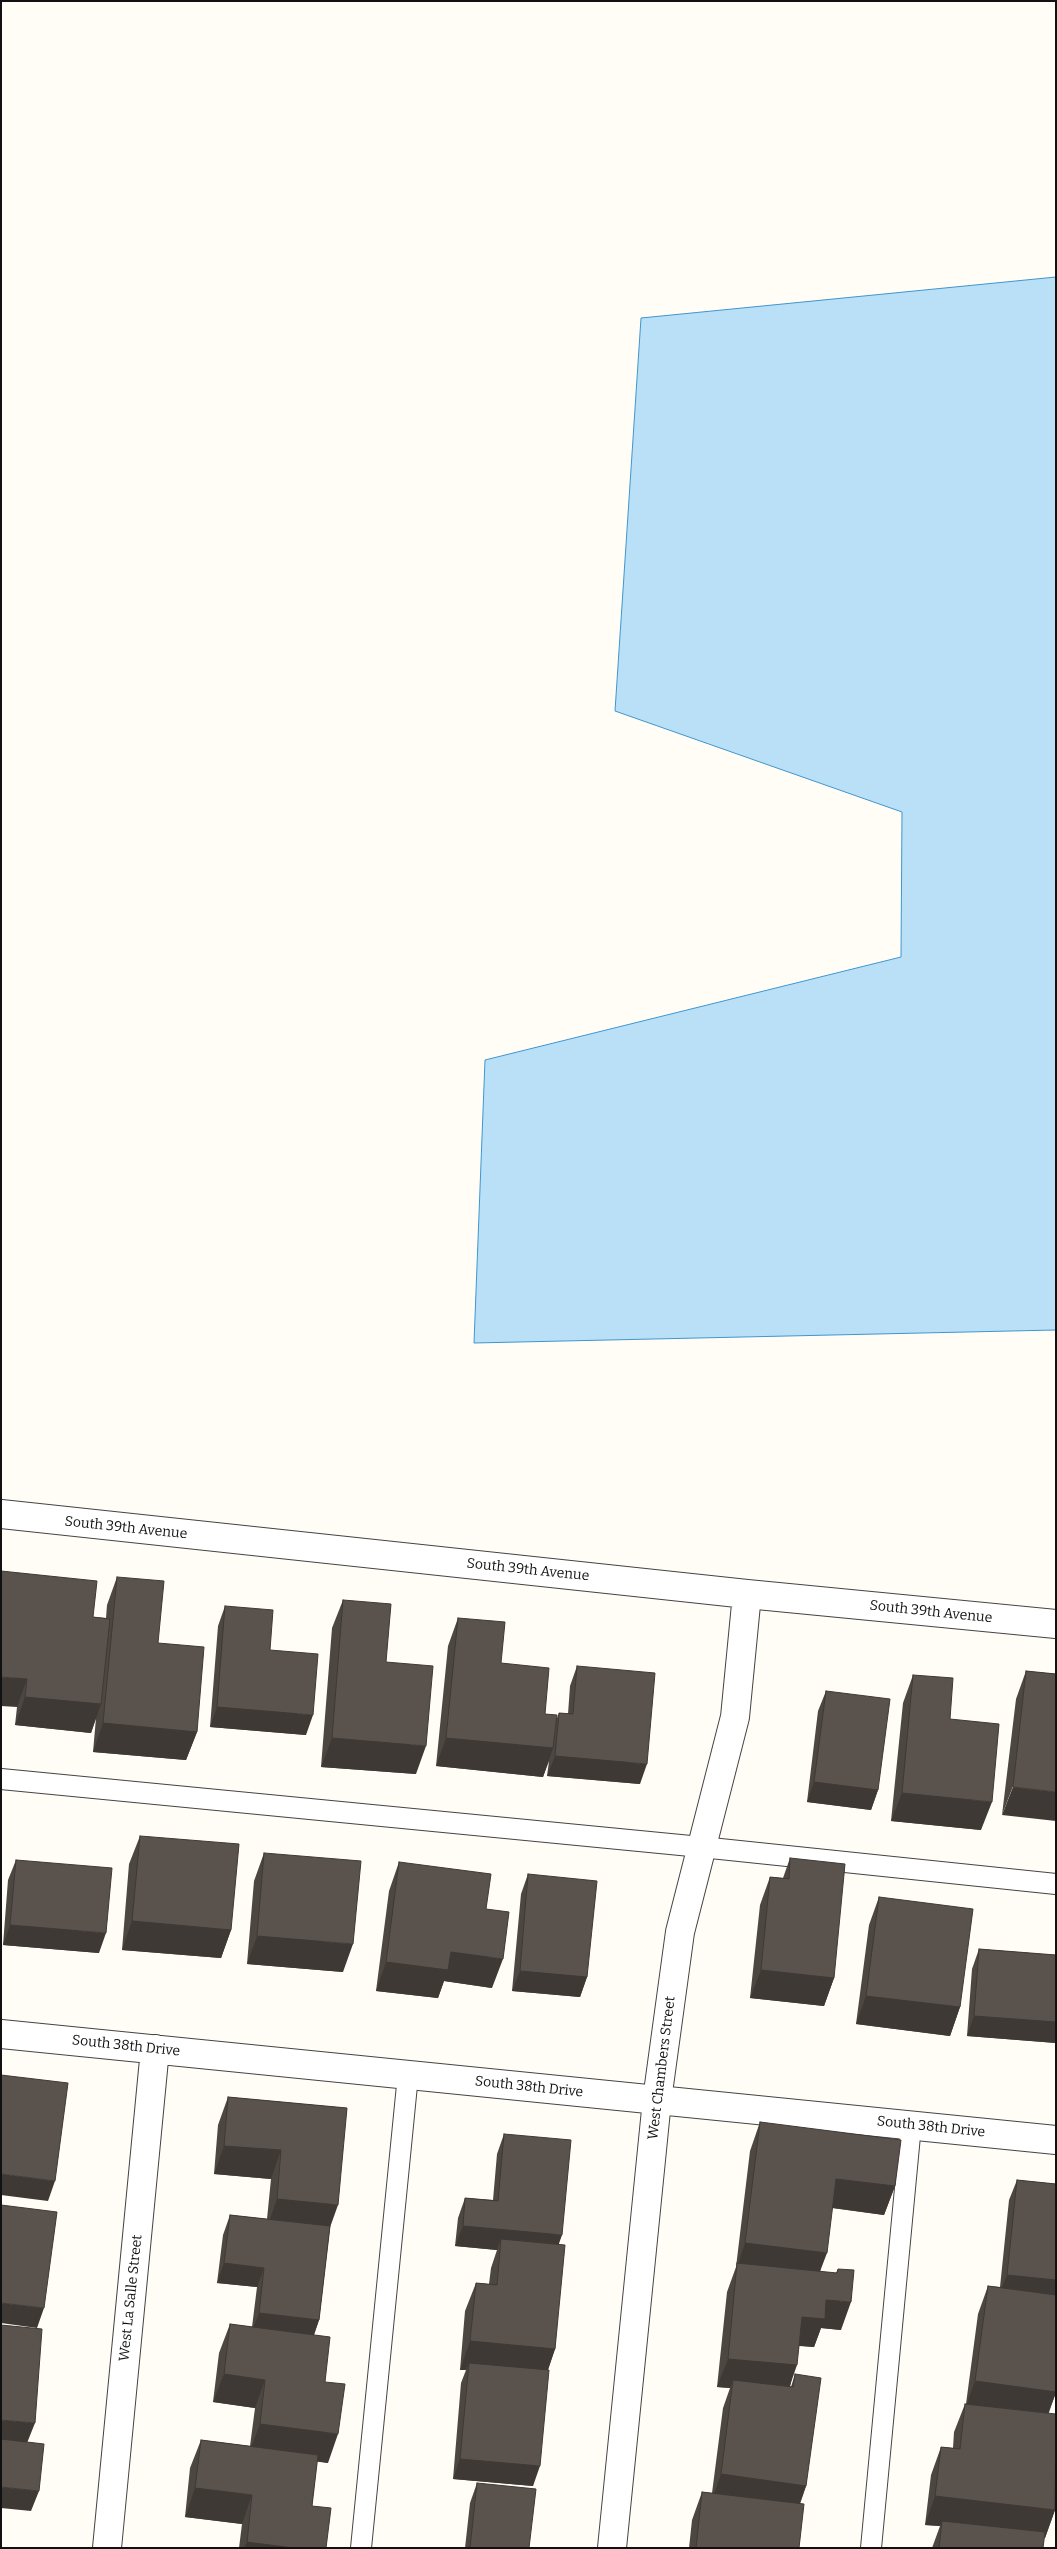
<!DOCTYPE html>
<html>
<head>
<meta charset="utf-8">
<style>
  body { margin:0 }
  #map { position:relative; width:1057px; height:2549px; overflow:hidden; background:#fffdf5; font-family:Bitter,serif }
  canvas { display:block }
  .frame { position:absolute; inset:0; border:2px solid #111; pointer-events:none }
</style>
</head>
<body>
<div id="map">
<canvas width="1057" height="2549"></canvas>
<div class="frame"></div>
</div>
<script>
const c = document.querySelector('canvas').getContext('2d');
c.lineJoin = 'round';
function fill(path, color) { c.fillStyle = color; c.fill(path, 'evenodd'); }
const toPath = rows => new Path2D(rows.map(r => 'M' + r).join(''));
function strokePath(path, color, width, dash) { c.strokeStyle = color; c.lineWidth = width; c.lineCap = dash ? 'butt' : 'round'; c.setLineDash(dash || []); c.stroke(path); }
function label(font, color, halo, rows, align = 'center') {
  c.font = font + ' Bitter,serif'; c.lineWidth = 5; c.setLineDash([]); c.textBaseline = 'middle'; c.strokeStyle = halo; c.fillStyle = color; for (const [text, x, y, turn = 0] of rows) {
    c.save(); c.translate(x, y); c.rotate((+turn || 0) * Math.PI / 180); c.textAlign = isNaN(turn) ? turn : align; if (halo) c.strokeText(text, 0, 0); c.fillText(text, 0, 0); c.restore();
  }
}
const water = toPath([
  [1056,277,1056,1330,474,1343,485,1060,901,957,902,812,615,711,641,318,1056,277]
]);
fill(water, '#b9e0f7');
strokePath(water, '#3f96cf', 1);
const lane = toPath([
  [1,1779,701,1847,1056,1884],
  [361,2548,408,2075],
  [871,2548,911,2125]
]);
const street = toPath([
  [1,1514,747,1594,1056,1624],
  [1,2034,1056,2140],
  [107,2548,155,2049],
  [612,2548,657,2100,680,1932,735,1717,747,1594]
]);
strokePath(lane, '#444', 22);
strokePath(street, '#444', 30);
strokePath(lane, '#fff', 20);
strokePath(street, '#fff', 28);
fill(toPath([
  [1,1571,93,1617,106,1618,107,1605,117,1577,158,1643,197,1732,186,1760,93,1752,96,1718,91,1733,15,1725,17,1707],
  [343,1600,386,1662,416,1774,321,1767,332,1628],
  [225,1606,270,1650,306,1735,210,1727,218,1626],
  [458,1618,501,1663,545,1714,557,1718,559,1713,568,1714,570,1686,577,1666,640,1784,547,1776,549,1761,543,1777,436,1766,448,1646],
  [1026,1671,1056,1674,1002,1815,1016,1699],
  [913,1675,950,1719,981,1830,891,1821,903,1703],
  [826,1691,878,1790,871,1810,807,1802,818,1711],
  [140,1836,231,1930,221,1958,122,1950,129,1864],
  [264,1853,343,1972,247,1964,254,1881],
  [790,1858,834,1978,824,2006,750,1998,760,1905,770,1877,783,1878],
  [16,1860,99,1953,3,1945,8,1880],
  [399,1862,486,1909,492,1988,444,1981,438,1998,376,1991,389,1891],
  [528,1874,587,1977,580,1997,512,1991,521,1894],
  [879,1897,960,2007,950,2036,856,2024,869,1925],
  [979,1949,1056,1955,1056,2043,967,2036,972,1969],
  [228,2097,347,2108,330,2227,319,2320,314,2335,325,2382,328,2463,317,2461,312,2506,326,2548,239,2548,242,2524,185,2517,190,2468,201,2440,250,2446,255,2408,213,2402,219,2353,230,2324,252,2327,257,2287,217,2283,223,2235,230,2215,267,2219,271,2179,214,2174,218,2125],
  [760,2122,895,2186,884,2215,832,2208,820,2272,836,2273,838,2269,841,2330,821,2328,814,2347,799,2346,790,2387,791,2387,795,2374,806,2486,800,2504,799,2548,689,2548,692,2520,702,2492,712,2493,723,2408,730,2388,717,2387,727,2292,736,2267,750,2151],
  [504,2134,559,2244,555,2349,548,2370,533,2486,453,2479,461,2383,466,2370,460,2370,465,2311,476,2283,489,2284,491,2268,497,2250,455,2246,458,2218,465,2198,493,2200,497,2154],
  [1017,2180,1056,2184,1056,2393,1048,2413,1055,2510,1045,2538,932,2548,940,2526,925,2525,931,2475,941,2447,953,2448,954,2432,965,2404,966,2404,978,2314,988,2286,1000,2287,1009,2200],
  [477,2483,529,2548,465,2548,470,2503]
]), '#4d4742');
fill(toPath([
  [1,1677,27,1679,17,1707,1,1706],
  [25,1697,101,1704,91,1733,15,1725],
  [217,1707,313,1715,306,1735,210,1727],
  [103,1723,197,1732,186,1760,93,1752],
  [332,1738,426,1746,416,1774,321,1767],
  [446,1738,553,1748,543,1777,436,1766],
  [555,1756,647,1764,640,1784,547,1776],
  [814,1782,878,1790,871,1810,807,1802],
  [1013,1787,1056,1792,1056,1821,1002,1815],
  [902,1793,992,1802,981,1830,891,1821],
  [132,1921,231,1930,221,1958,122,1950],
  [10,1925,106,1933,99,1953,3,1945],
  [257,1936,353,1944,343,1972,247,1964],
  [451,1952,503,1959,492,1988,444,1981,438,1998,376,1991,386,1962],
  [761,1970,834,1978,824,2006,750,1998],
  [520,1971,587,1977,580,1997,512,1991],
  [866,1996,960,2007,950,2036,856,2024],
  [974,2016,1056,2022,1056,2043,967,2036],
  [224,2146,281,2150,271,2179,214,2174],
  [1,2174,55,2181,48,2201,1,2195],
  [836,2179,895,2186,884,2215,826,2207],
  [277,2199,338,2205,328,2233,267,2228],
  [463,2226,562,2235,555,2255,501,2239,497,2250,455,2246],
  [745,2243,827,2253,816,2282,737,2267],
  [224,2263,264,2268,257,2287,217,2283],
  [1007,2275,1056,2280,1056,2301,999,2295],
  [826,2300,851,2302,841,2330,821,2328,814,2347,792,2345,802,2317],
  [1,2303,44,2308,37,2328,1,2323],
  [259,2313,319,2320,312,2340,251,2333],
  [470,2341,555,2349,545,2378,469,2363,466,2370,460,2370],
  [728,2359,797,2365,787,2394,733,2380,730,2388,717,2387],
  [224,2374,265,2380,255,2408,213,2402],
  [975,2381,1056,2392,1046,2421,965,2409],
  [1,2420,35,2423,27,2443,1,2441],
  [260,2424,338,2434,328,2463,249,2453],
  [460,2459,540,2466,533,2486,453,2479],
  [721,2474,806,2486,796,2514,711,2503],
  [1,2487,39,2491,31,2511,1,2508],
  [195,2488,252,2495,242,2524,185,2517],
  [935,2496,1055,2510,1045,2538,941,2527,942,2521,940,2526,925,2525],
  [247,2542,293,2548,244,2548]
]), '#3f3936');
const building = toPath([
  [1,1571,97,1581,93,1617,110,1619,101,1704,25,1697,27,1679,1,1677,1,1571],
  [117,1577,164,1581,158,1643,204,1647,197,1732,103,1723,117,1577],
  [343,1600,391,1604,386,1662,433,1666,426,1746,332,1738,343,1600],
  [225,1606,273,1610,270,1650,318,1654,313,1715,217,1707,225,1606],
  [458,1618,505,1622,501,1663,549,1668,545,1714,557,1715,553,1748,446,1738,458,1618],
  [577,1666,655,1673,647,1764,555,1756,559,1713,573,1714,577,1666],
  [1026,1671,1056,1674,1056,1792,1013,1787,1026,1671],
  [913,1675,953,1678,950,1719,999,1724,992,1802,902,1793,913,1675],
  [826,1691,890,1699,878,1790,814,1782,826,1691],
  [140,1836,239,1844,231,1930,132,1921,140,1836],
  [264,1853,361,1861,353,1944,257,1936,264,1853],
  [790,1858,845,1864,834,1978,761,1970,770,1877,789,1879,790,1858],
  [16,1860,112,1868,106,1933,10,1925,16,1860],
  [399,1862,491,1874,486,1909,509,1912,503,1959,451,1952,448,1970,386,1962,399,1862],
  [528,1874,597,1881,587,1977,520,1971,528,1874],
  [879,1897,973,1909,960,2007,866,1996,879,1897],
  [979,1949,1056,1955,1056,2022,974,2016,979,1949],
  [1,2075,68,2083,55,2181,1,2174,1,2075],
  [228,2097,347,2108,338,2205,277,2199,281,2150,224,2146,228,2097],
  [760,2122,901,2140,895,2186,836,2179,827,2253,745,2243,760,2122],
  [504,2134,571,2140,562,2235,463,2226,465,2198,498,2201,504,2134],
  [1017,2180,1056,2184,1056,2280,1007,2275,1017,2180],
  [1,2205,57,2212,44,2308,1,2303,1,2205],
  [230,2215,330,2226,319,2320,259,2313,264,2268,224,2263,230,2215],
  [501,2239,565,2245,555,2349,470,2341,476,2283,497,2285,501,2239],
  [737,2263,837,2273,838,2269,854,2270,851,2302,826,2300,825,2319,802,2317,797,2365,728,2359,737,2263],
  [988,2286,1056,2295,1056,2392,975,2381,988,2286],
  [230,2324,330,2337,325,2382,345,2384,338,2434,260,2424,265,2380,224,2374,230,2324],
  [1,2325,42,2329,35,2423,1,2420,1,2325],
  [469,2363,549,2370,540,2466,460,2459,469,2363],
  [795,2374,821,2378,806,2486,721,2474,733,2380,793,2387,795,2374],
  [965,2404,1056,2414,1055,2510,935,2496,941,2447,960,2449,965,2404],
  [1,2439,44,2444,39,2491,1,2487,1,2439],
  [201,2440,318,2455,312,2506,331,2508,326,2548,293,2548,247,2542,252,2495,195,2488,201,2440],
  [477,2483,536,2489,529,2548,470,2548,477,2483],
  [702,2492,804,2504,799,2548,696,2548,702,2492],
  [942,2521,1045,2532,1043,2548,939,2548,942,2521]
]);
fill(building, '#5a524d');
strokePath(building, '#3f3936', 1);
label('14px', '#111', '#fff', [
  ["South 39th Avenue",126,1528,6],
  ["South 39th Avenue",528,1570,6],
  ["South 39th Avenue",931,1612,6],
  ["South 38th Drive",126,2046,6],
  ["West Chambers Street",662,2068,-83],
  ["South 38th Drive",529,2087,6],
  ["South 38th Drive",931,2127,6],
  ["West La Salle Street",131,2298,-84]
]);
</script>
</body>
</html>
